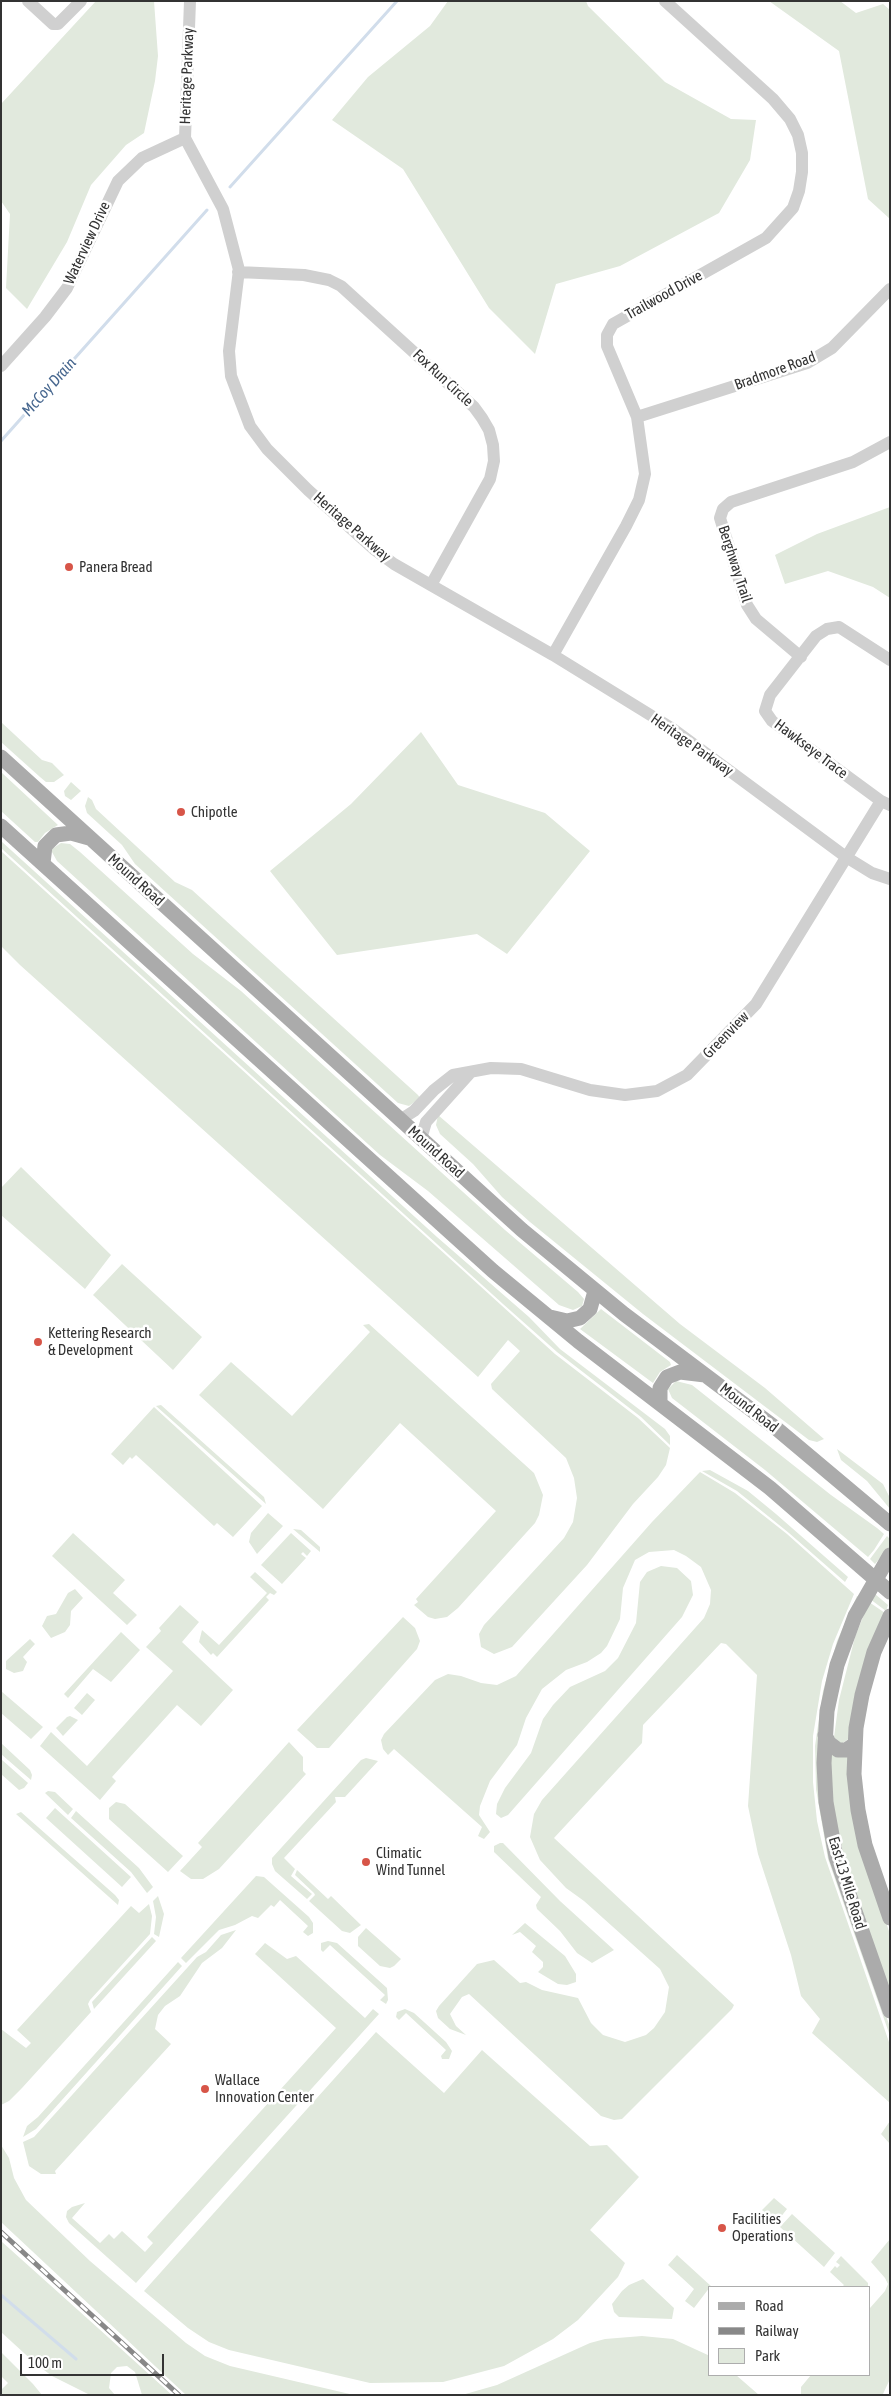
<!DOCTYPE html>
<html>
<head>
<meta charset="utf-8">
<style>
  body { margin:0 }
  #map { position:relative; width:891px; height:2396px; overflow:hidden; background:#fff; font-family:"Asap Condensed",sans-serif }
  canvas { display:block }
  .frame { position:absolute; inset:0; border:2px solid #333; pointer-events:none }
  .legend { position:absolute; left:708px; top:2286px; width:162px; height:90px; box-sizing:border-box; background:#fff; border:1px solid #adadad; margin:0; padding:6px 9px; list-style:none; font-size:15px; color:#333 }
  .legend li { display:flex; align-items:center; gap:10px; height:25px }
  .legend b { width:25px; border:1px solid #adadad }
  .scale { position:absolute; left:20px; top:2354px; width:144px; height:22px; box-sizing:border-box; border:2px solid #333; border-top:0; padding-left:6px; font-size:15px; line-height:18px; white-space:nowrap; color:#333; -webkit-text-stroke:4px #fff; paint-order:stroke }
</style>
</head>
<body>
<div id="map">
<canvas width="891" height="2396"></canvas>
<div class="frame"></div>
<ul class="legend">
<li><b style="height:6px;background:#ababab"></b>Road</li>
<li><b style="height:6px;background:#888"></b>Railway</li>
<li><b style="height:14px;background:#e1e9dd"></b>Park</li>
</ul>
<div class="scale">100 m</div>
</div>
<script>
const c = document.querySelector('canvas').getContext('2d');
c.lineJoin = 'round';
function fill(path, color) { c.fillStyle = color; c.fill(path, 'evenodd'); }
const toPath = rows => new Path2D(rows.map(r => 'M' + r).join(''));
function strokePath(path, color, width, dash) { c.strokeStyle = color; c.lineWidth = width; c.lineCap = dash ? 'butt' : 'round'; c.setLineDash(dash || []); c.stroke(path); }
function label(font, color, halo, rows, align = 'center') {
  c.font = font + ' "Asap Condensed",sans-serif'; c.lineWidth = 5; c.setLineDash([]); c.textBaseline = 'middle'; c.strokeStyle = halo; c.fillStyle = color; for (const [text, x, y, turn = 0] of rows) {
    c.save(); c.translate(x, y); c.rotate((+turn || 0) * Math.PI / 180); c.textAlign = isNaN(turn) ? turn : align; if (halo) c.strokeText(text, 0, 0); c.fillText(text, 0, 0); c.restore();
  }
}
fill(toPath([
  [96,1,154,1,158,56,155,81,144,133,126,145,91,185,67,242,27,309,6,288,10,214,1,201,1,104],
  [448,1,586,1,588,6,665,82,731,119,756,120,750,160,719,213,620,266,556,284,535,354,489,308,403,169,332,120,368,77,430,26],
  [769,1,840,1,856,13,883,4,890,10,890,219,868,199,839,51],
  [890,507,890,598,873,587,828,571,785,584,775,555,817,534],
  [1,722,42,760,52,763,64,775,54,782,46,782,40,777,1,742],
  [421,732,458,785,545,813,590,851,507,954,477,934,337,955,270,871,351,804],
  [1,772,58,825,45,833,38,842,35,842,1,811],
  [71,782,81,791,71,800,65,796,64,791],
  [88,797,92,800,96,809,175,882,192,890,418,1095,420,1098,409,1106,398,1103,135,864,122,845,87,813,85,806],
  [1,841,437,1237,529,1317,560,1349,665,1429,670,1436,670,1445,641,1417,557,1352,503,1304,1,848],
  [61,843,70,844,80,852,193,954,241,991,505,1230,578,1292,584,1299,582,1306,573,1310,559,1305,428,1191,380,1155,57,861,52,852,52,849],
  [1,851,555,1354,638,1418,670,1448,666,1465,658,1477,633,1504,587,1565,512,1647,494,1654,481,1647,479,1634,484,1625,564,1538,573,1522,577,1498,574,1478,566,1458,492,1389,491,1384,520,1351,508,1340,478,1377,20,965,1,946],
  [438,1115,680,1324,765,1388,824,1439,817,1442,809,1440,643,1314,530,1222,502,1197,473,1164,440,1134,436,1125],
  [21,1167,111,1255,85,1289,1,1215,1,1188],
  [122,1264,202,1337,173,1370,93,1295],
  [601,1309,670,1362,671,1365,660,1372,653,1383,580,1329],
  [369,1324,534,1473,543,1495,539,1515,535,1523,458,1608,447,1617,435,1619,428,1617,414,1605,418,1602,416,1599,496,1511,400,1423,323,1509,199,1395,231,1362,292,1416,370,1332,363,1325],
  [676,1381,692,1385,831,1495,877,1528,884,1534,874,1550,868,1557,765,1470,672,1398,668,1389],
  [161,1405,264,1497,266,1504,156,1406],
  [154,1407,262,1506,233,1537,217,1523,214,1526,136,1455,132,1459,130,1457,123,1465,111,1454],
  [837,1449,883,1484,890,1498,890,1509,867,1481,841,1460],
  [710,1470,748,1491,776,1514,848,1577,845,1582,789,1533,737,1491,702,1471],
  [700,1472,735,1493,787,1534,854,1594,833,1644,822,1681,813,1736,813,1782,817,1821,825,1857,890,2045,890,2103,812,2033,820,2019,801,1996,791,1955,758,1854,748,1806,757,1675,726,1644,721,1643,643,1725,642,1743,554,1838,734,2005,732,2009,622,2119,614,2120,601,2116,469,1994,462,1997,450,2014,456,2026,466,2035,450,2029,438,2018,436,2011,439,2006,477,1964,494,1960,520,1983,526,1982,542,1990,578,1998,591,2023,603,2035,625,2042,646,2035,654,2028,665,2012,669,1987,660,1969,584,1901,566,1888,540,1860,530,1837,534,1814,542,1800,704,1618,710,1604,711,1590,701,1567,686,1556,674,1550,649,1552,635,1560,623,1588,620,1619,607,1646,601,1653,587,1662,566,1670,542,1689,526,1718,517,1745,490,1781,480,1806,479,1815,490,1832,484,1839,478,1836,482,1827,394,1749,388,1755,383,1749,381,1740,384,1734,435,1680,448,1674,461,1676,481,1683,497,1685,516,1676,652,1522],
  [268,1513,283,1526,257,1554,249,1542,251,1533],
  [293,1529,301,1530,320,1547,320,1552],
  [73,1533,125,1580,113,1593,137,1615,127,1625,52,1556],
  [291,1533,311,1551,307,1556,303,1552,301,1554,306,1558,282,1584,261,1565],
  [887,1536,890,1539,890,1546,875,1564,870,1559],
  [661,1566,677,1568,691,1581,693,1595,682,1617,508,1815,501,1818,496,1814,497,1804,505,1788,531,1753,543,1719,553,1705,570,1687,605,1671,618,1658,636,1623,640,1582,647,1572],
  [255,1572,277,1592,274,1595,270,1593,266,1597,269,1600,217,1657,213,1653,211,1655,199,1642,202,1630,219,1645,267,1593,250,1577],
  [75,1589,83,1598,71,1611,70,1625,65,1632,51,1638,42,1626,47,1616,56,1614,68,1593],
  [875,1594,888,1605,886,1611,870,1599],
  [857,1596,858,1596,834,1657,824,1828,835,1872,890,2027,890,2036,828,1859,816,1789,815,1746,823,1691,837,1641],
  [869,1602,885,1613,850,1738,841,1744,834,1737,839,1700,855,1637],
  [180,1605,199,1622,182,1642,233,1690,201,1726,177,1705,112,1777,116,1781,100,1800,40,1746,51,1732,87,1766,173,1671,146,1647,161,1631,159,1628],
  [403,1617,415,1628,420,1641,417,1649,329,1748,317,1748,297,1730],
  [121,1632,140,1650,111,1682,93,1669,68,1698,64,1694],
  [30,1639,35,1644,23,1657,27,1662,23,1671,14,1673,6,1669,6,1661],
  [1,1691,43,1727,31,1739,1,1713],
  [87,1693,95,1700,82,1715,74,1708],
  [70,1716,78,1720,63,1736,56,1728,67,1717],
  [289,1742,303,1757,303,1771,306,1774,219,1869,203,1879,191,1879,180,1871,202,1847,198,1843],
  [1,1743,30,1770,32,1775,31,1780,1,1754],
  [829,1754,849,1757,864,1858,890,1934,890,1991,885,1984,835,1831],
  [366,1758,378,1761,345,1797,335,1797,336,1802,284,1858,295,1869,291,1876,312,1894,307,1899,275,1871,272,1864,272,1858,361,1760],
  [1,1759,28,1783,24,1788,19,1790,1,1774],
  [48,1791,55,1792,73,1809,68,1815,45,1793],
  [116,1802,125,1804,183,1856,168,1872,109,1819,109,1808],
  [55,1808,131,1877,122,1887,46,1818],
  [76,1811,139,1868,153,1887,147,1893,131,1872,71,1818],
  [21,1812,115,1895,119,1900,118,1905,16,1814],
  [500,1843,503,1843,560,1901,614,1950,592,1963,577,1953,560,1931,537,1909,536,1905,541,1897,494,1852,494,1846],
  [297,1870,328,1899,331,1896,361,1925,350,1933,342,1931,309,1901,315,1895,314,1893,295,1875],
  [256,1876,264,1877,309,1917,313,1923,313,1933,308,1936,303,1932,308,1926,280,1900,274,1907,271,1905,258,1918,252,1916,235,1925,219,1930,186,1963,181,1958],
  [158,1896,164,1914,159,1937,154,1934,156,1917,153,1901],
  [149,1904,152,1916,150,1934,90,2000,88,2004,91,2012,22,2088,9,2101,1,2105,1,2029,26,2048,31,2043,17,2030,131,1906,139,1913],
  [525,1923,565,1956,576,1974,576,1982,567,1985,558,1984,538,1972,543,1967,543,1962,532,1952,536,1946,520,1932,512,1935],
  [366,1928,401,1959,394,1966,390,1968,380,1966,358,1946,358,1937],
  [236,1930,222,1948,202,1963,180,1996,165,2006,158,2015,155,2029,171,2044,55,2171,56,2174,41,2174,29,2166,23,2142,34,2137,197,1957,206,1952,221,1935],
  [152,1937,156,1941,94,2009,92,2002],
  [328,1941,337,1943,387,1988,388,2000,386,2004,380,2000,385,1995,330,1945,323,1952,321,1950,321,1943],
  [265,1943,287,1959,296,1956,365,2018,373,2009,379,2014,136,2283,69,2223,66,2217,67,2211,72,2207,85,2203,72,2218,100,2243,109,2234,114,2239,122,2231,145,2252,153,2243,147,2237,336,2028,255,1954],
  [178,1962,182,1966,36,2129,23,2137,27,2126,38,2117],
  [405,2009,414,2013,446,2042,452,2051,449,2059,442,2059,441,2056,446,2050,406,2013,399,2020,396,2017,397,2012],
  [376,2032,444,2093,482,2050,590,2146,607,2145,639,2177,590,2230,625,2263,618,2277,578,2320,553,2339,504,2366,443,2382,370,2383,229,2350,209,2342,188,2328,144,2291],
  [890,2121,890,2144,881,2134],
  [1,2145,9,2158,14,2178,26,2200,90,2261,186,2343,205,2356,230,2366,354,2395,186,2395,1,2222],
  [774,2198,787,2209,776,2223,762,2210],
  [792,2214,835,2253,824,2267,780,2227],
  [890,2239,890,2379,883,2394,801,2395,801,2387,811,2375,870,2375,870,2308,885,2291,888,2284,885,2278,871,2262],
  [1,2241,98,2328,172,2395,142,2395,135,2372,127,2366,117,2367,111,2373,109,2388,115,2395,90,2395,52,2376,36,2364,1,2332],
  [677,2255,712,2287,710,2287,694,2308,685,2301,694,2289,668,2265],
  [841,2256,868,2283,868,2287,842,2287,844,2285,830,2272,835,2266,837,2268,840,2265,836,2262],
  [643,2279,674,2308,672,2319,619,2317,614,2312,612,2304,622,2291,629,2285],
  [642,2336,673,2339,710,2356,710,2375,736,2375,759,2395,462,2395,497,2385,590,2343,605,2339],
  [1,2352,33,2384,42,2395,1,2395,1,2390,8,2383,1,2376]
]), '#e1e9dd');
strokePath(toPath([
  [230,187,397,1],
  [1,441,207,210],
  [1,2295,76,2359]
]), '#d1ddeb', 3);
strokePath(toPath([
  [28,1,53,24,58,24,81,1],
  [190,1,185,138,223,209,239,270,229,351,231,376,250,426,267,449,308,490,375,550,394,564,553,655,673,729,846,857,872,873,890,879],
  [238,272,304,275,329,280,341,286,474,407,482,418,489,430,493,445,494,461,490,479,431,585],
  [1,366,45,317,67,288,118,181,142,158,185,138],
  [637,417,807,363,832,348,890,289],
  [553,655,626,526,639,500,645,474,637,417,607,346,607,335,613,324,766,238,793,208,799,191,802,172,802,153,798,135,790,119,773,99,665,1],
  [801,657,756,619,747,605,720,518,723,509,731,502,853,462,890,442],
  [890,660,839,627,827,629,816,636,770,695,765,711,772,721,881,801,890,805],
  [400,1120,414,1111,434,1090,453,1075,491,1068,521,1069,590,1090,625,1095,657,1091,687,1075,756,1004,881,801],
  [421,1139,426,1122,470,1073]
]), '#d0d0d0', 12);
strokePath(toPath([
  [1,757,522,1230,624,1314,777,1429,890,1524],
  [1,826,493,1271,578,1341,770,1488,890,1592],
  [43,863,45,846,56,835,71,833,89,838],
  [550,1317,567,1321,580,1318,590,1309,595,1291],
  [660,1404,660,1388,667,1377,680,1372,705,1375],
  [890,1555,855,1616,837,1665,827,1711,824,1763,826,1802,836,1857,890,2011],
  [890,1616,874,1652,862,1695,856,1728,854,1774,858,1810,865,1845,890,1918],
  [825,1735,829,1743,838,1750,846,1750,855,1744]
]), '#ababab', 15);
const rail = toPath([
  [1,2232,179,2395]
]);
strokePath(rail, '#888', 5);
strokePath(rail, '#fff', 3, [9]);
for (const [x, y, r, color] of [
  [69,567,5,"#d75548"],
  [181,812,5,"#d75548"],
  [38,1342,5,"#d75548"],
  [366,1862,5,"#d75548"],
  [205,2089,5,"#d75548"],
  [722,2228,5,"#d75548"]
]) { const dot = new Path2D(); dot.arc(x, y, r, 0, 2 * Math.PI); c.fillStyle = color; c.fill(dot); strokePath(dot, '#fff', 2); }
label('15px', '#333', '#fff', [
  ["Heritage Parkway",187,76,-88],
  ["Waterview Drive",87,243,-65],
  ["Trailwood Drive",664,295,-29],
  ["Bradmore Road",775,371,-20],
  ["Fox Run Circle",443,378,43],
  ["Heritage Parkway",352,527,41],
  ["Berghway Trail",735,564,72],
  ["Heritage Parkway",692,745,35],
  ["Hawkseye Trace",811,749,37],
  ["Mound Road",136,880,42],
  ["Greenview",726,1035,-46],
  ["Mound Road",436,1152,42],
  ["Mound Road",749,1408,38],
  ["East 13 Mile Road",847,1883,73]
]);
label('15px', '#333', '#fff', [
  ["Panera Bread",79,567],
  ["Chipotle",191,812],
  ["Kettering Research",48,1333],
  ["& Development",48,1350],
  ["Climatic",376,1853],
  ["Wind Tunnel",376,1870],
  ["Wallace",215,2080],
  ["Innovation Center",215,2097],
  ["Facilities",732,2219],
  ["Operations",732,2236]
], 'left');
label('italic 16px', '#47678f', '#fff', [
  ["McCoy Drain",49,387,-48]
]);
</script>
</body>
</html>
